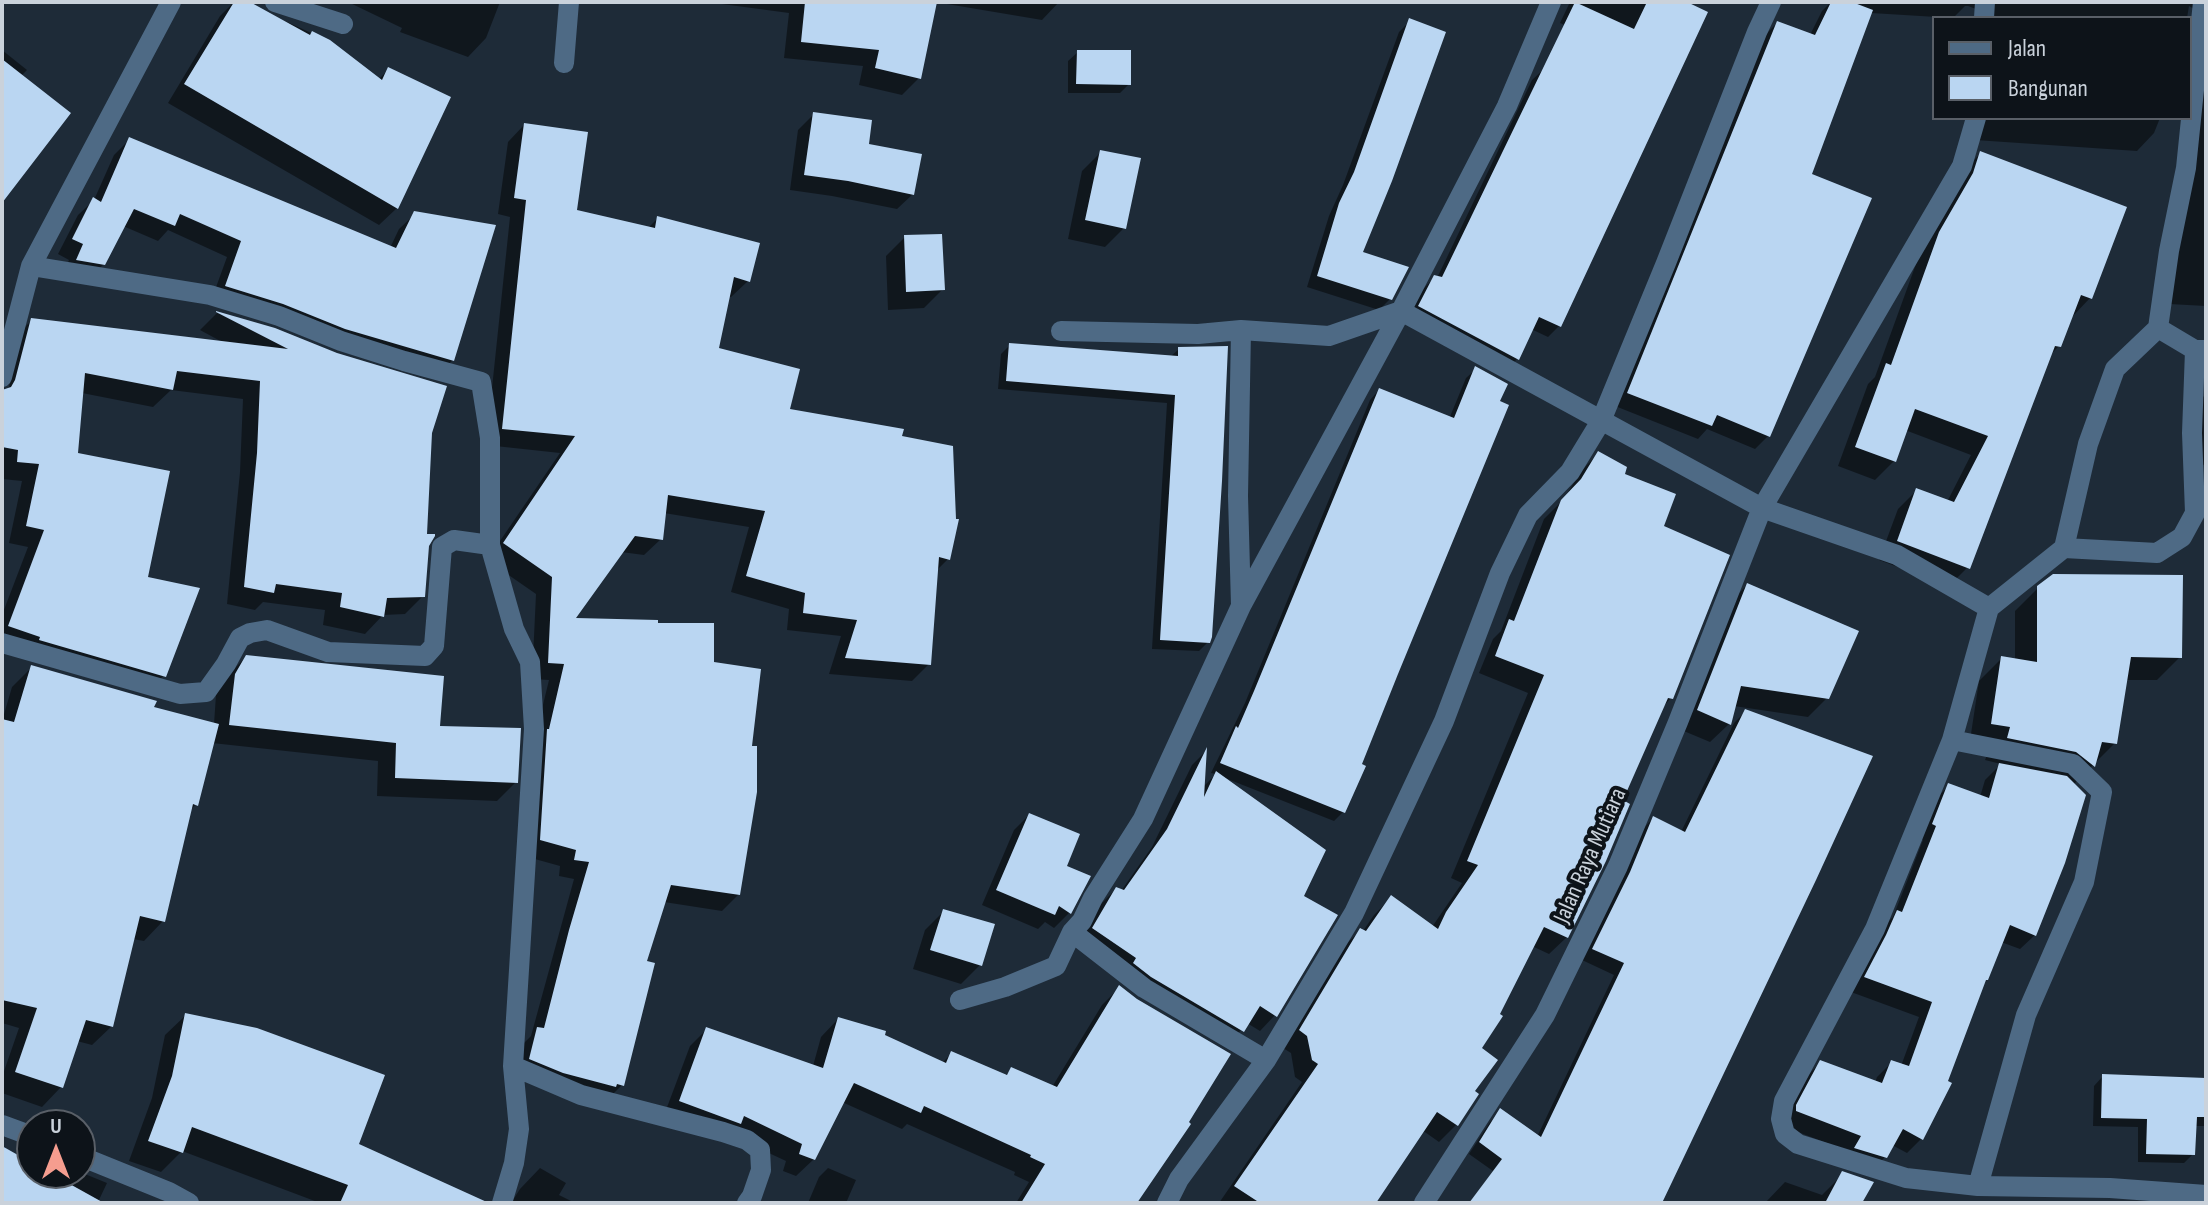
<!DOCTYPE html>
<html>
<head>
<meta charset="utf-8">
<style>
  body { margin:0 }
  #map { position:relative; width:2208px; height:1205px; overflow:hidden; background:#1e2b38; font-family:"Sofia Sans Condensed",sans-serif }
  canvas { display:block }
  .frame { position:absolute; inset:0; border:4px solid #cad2db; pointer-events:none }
  .legend { position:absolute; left:1932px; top:16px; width:260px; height:104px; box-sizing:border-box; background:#0d1319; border:2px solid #595f67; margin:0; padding:10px 14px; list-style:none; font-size:24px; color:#cad2db }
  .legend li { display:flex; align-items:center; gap:16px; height:40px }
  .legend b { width:40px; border:2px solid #595f67 }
  .north { position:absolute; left:16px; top:1109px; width:80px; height:80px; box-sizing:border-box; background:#0d1319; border:2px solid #595f67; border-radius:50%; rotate:0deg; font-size:22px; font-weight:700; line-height:32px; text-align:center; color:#cad2db }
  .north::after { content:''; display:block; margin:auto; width:28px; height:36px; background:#f59d8f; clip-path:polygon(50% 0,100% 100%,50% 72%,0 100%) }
</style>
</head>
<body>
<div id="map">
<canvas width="2208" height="1205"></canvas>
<div class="frame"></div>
<ul class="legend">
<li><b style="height:10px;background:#4e6a85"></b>Jalan</li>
<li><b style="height:22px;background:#bad6f2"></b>Bangunan</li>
</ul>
<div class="north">U</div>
</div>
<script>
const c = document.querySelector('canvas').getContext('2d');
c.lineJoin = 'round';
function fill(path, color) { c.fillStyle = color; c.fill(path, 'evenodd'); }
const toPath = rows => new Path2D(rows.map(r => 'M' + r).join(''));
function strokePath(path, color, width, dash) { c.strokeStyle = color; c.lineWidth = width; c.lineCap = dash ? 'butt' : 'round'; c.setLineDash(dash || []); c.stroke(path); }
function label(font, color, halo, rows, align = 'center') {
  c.font = font + ' "Sofia Sans Condensed",sans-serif'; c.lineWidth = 8; c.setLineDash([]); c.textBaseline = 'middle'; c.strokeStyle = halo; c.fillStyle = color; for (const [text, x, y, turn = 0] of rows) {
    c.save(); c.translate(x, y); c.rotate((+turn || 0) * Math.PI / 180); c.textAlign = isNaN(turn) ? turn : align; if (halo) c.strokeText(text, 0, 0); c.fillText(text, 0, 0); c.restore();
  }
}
fill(toPath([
  [234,2,245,2,269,16,287,22,329,41,378,80,389,69,397,208,379,225,168,103,220,16],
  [348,2,500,2,486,38,468,57,400,32,402,28],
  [707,2,1059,2,1042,20,935,2,919,78,902,95,859,85,863,66,784,58,789,13],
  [1570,2,1682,2,1672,69,1560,23],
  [1831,2,2206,2,2206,306,2169,304,2194,9,2189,6,2187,18,1980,18,1976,9,1968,6,1965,6,1953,18,1871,13,1809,175,1869,199,1768,436,1755,449,1707,429,1698,439,1615,406,1764,36,1777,23,1810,35,1822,11],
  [1410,21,1360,253,1390,299,1379,310,1307,287,1329,216,1343,185,1399,32],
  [2,50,27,70,21,76,2,198],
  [1078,52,1129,84,1120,93,1068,93,1068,61],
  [1544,69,1559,326,1548,337,1531,329,1517,359,1506,370,1409,317,1423,289,1435,277,1437,278,1532,80],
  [814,114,913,194,897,209,832,196,790,190,798,130],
  [1976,118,2160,118,2154,133,2137,151,1975,140],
  [524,125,575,212,648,228,658,218,748,281,731,297,728,296,716,350,788,411,900,438,948,559,936,571,929,664,912,681,829,674,841,636,787,630,789,609,731,592,749,527,664,513,661,539,644,555,621,552,573,620,712,664,750,748,739,894,722,911,664,902,645,962,622,1085,605,1102,513,1075,521,1046,531,1036,574,879,559,876,560,866,524,856,533,746,549,680,532,679,536,594,487,560,560,453,486,445,510,217,498,214,508,142],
  [129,140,390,248,399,229,415,214,453,360,437,375,211,301,227,257,168,230,158,241,123,226,104,264,88,279,63,275,69,260,58,254,78,215,94,200,114,155],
  [1101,152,1124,228,1105,247,1068,239,1082,171],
  [1980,154,2090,298,2072,317,2059,346,2049,356,1968,567,1949,586,1879,560,1898,509,1917,490,1947,502,1971,455,1905,430,1894,461,1875,480,1838,466,1868,384,1875,377,1920,253,1961,173],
  [905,237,943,289,924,308,888,310,886,256],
  [217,313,274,330,430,432,424,536,427,545,423,596,405,614,383,615,365,634,323,625,325,610,263,602,255,610,227,604,240,472,243,399,171,390,153,407,82,393,76,454,146,579,164,675,147,693,2,648,2,615,28,547,9,543,22,481,2,479,2,460,14,338,32,320,224,343,200,330],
  [1010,345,1170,357,1179,349,1208,642,1199,651,1152,649,1167,403,998,389,1001,354],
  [1476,369,1359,765,1344,811,1334,821,1225,778,1302,897,1275,1015,1260,1031,1247,1023,1227,1046,1078,945,1100,905,1116,889,1121,891,1152,847,1192,765,1205,752,1203,787,1216,774,1211,773,1245,703,1370,400,1379,390,1449,419,1466,378],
  [2206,394,2206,465,2189,464,2190,410],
  [1598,454,1623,476,1661,527,1671,698,1662,708,1620,801,1567,937,1549,954,1534,947,1479,1049,1472,1091,1476,1094,1456,1125,1439,1142,1422,1130,1373,1203,1219,1203,1302,1082,1295,1077,1291,1053,1283,1048,1343,947,1361,930,1363,931,1374,915,1391,898,1432,927,1462,883,1451,878,1528,693,1479,673,1493,639,1501,631,1544,519,1564,499,1581,471],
  [1747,585,1827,698,1808,717,1734,706,1729,724,1710,742,1679,729,1728,604],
  [2038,588,2180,657,2157,680,2125,680,2115,743,2073,785,2035,935,2020,949,2001,942,1922,1138,1907,1153,1892,1145,1885,1157,1870,1172,1848,1151,1782,1126,1806,1077,1821,1062,1875,1083,1877,1077,1892,1062,1901,1066,1919,1017,1851,992,1883,927,1893,917,1923,840,1919,838,1934,800,1949,786,1980,797,1985,780,2001,764,1985,760,1989,750,1969,747,1979,681,2002,658,2015,660,2015,611],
  [246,657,438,728,516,782,497,801,377,796,378,761,212,743,196,804,189,812,163,921,144,941,133,939,112,1026,92,1045,77,1041,61,1087,42,1107,2,1093,2,1077,19,1028,2,1023,2,721,12,687,32,667,152,709,214,724,216,695,227,676],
  [1745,712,1588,1203,1469,1203,1493,1171,1469,1154,1490,1122,1501,1111,1537,1137,1614,975,1582,960,1643,829,1653,818,1681,832,1734,723],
  [1029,815,1064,867,1069,913,1054,928,1045,922,1038,929,982,905,1014,830],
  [944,911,980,965,961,984,913,969,925,930],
  [1119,988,1136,1201,1138,1203,1016,1203,1029,1182,1014,1175,1015,1172,907,1124,902,1129,842,1102,814,1159,796,1176,783,1171,786,1161,728,1134,663,1118,690,1046,707,1029,813,1066,821,1037,838,1019,882,1036,941,1064,951,1054,1005,1076,1011,1070,1052,1087,1102,1005],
  [186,1015,357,1145,486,1203,320,1203,182,1151,161,1172,129,1161,152,1098,165,1035],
  [2103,1076,2206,1080,2206,1126,2194,1126,2193,1154,2184,1163,2138,1162,2138,1127,2093,1126,2094,1086],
  [2,1148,32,1165,32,1173,80,1172,107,1183,98,1202,102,1203,2,1203],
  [540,1168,566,1183,559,1195,575,1203,511,1203,520,1189],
  [828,1168,856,1180,846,1203,808,1203,819,1177],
  [1843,1174,1860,1203,1765,1203,1785,1182,1822,1195]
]), '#0007');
fill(toPath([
  [234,2,250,2,310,35,312,31,330,40,382,80,388,67,451,97,398,209,184,84],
  [805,2,937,2,921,79,875,68,879,50,801,42],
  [1575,2,1634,29,1647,2,1687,2,1708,12,1561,327,1539,317,1519,360,1418,306,1434,275,1442,277],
  [1831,2,1852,2,1873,10,1812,174,1872,198,1770,437,1717,415,1712,426,1627,393,1777,21,1815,35],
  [1409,18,1446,32,1392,181,1363,252,1409,267,1392,300,1317,276,1339,203,1354,172],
  [1077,50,1131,50,1131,85,1076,84],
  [2,59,71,113,2,203],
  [813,112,872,120,869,144,922,154,914,195,848,181,804,175],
  [524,123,588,132,577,210,655,228,657,216,760,243,750,282,734,277,719,348,800,369,790,409,904,429,902,436,953,446,956,519,959,519,950,560,939,557,931,665,845,658,857,620,803,613,805,593,746,576,765,511,668,495,663,540,635,536,576,618,658,620,658,623,714,623,714,662,761,669,752,746,757,746,757,792,740,895,671,885,647,961,655,963,624,1086,617,1084,616,1087,563,1073,529,1059,537,1027,544,1028,569,930,589,862,574,860,576,850,540,840,547,729,549,729,564,664,548,663,552,577,503,543,575,436,502,429,526,200,514,198],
  [129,137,396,248,414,211,496,225,454,361,345,329,283,304,225,286,241,241,180,214,175,226,134,209,105,265,76,260,83,244,72,239,93,197,101,202],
  [1100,150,1141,158,1126,229,1085,220],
  [1980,151,2127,207,2092,299,2081,295,2061,347,2055,346,1970,569,1897,541,1916,488,1954,502,1988,436,1915,409,1896,462,1855,447,1886,363,1891,365,1939,232,1973,173],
  [942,234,945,290,906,292,904,235],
  [216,311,275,328,337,353,447,386,432,433,427,534,435,534,435,536,429,546,425,597,387,598,384,617,340,607,342,593,276,584,274,593,244,587,257,453,260,381,177,371,173,390,85,373,78,453,170,471,148,577,200,588,166,677,39,640,40,637,8,626,44,530,26,526,39,464,17,462,18,450,2,447,2,390,11,387,15,380,31,318,288,349,216,312],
  [1009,343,1178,356,1178,347,1228,346,1222,481,1212,637,1210,643,1160,640,1175,395,1006,381],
  [1475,366,1508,384,1500,401,1509,405,1398,674,1362,764,1366,766,1345,813,1220,763,1236,726,1238,728,1254,691,1379,388,1454,418],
  [1598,451,1627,467,1625,474,1676,494,1664,526,1730,555,1673,699,1668,698,1623,800,1630,804,1606,861,1568,938,1544,927,1500,1014,1503,1016,1482,1048,1498,1060,1475,1091,1479,1094,1458,1126,1437,1112,1376,1203,1260,1203,1234,1186,1318,1064,1312,1060,1307,1036,1299,1030,1360,928,1366,931,1391,895,1438,929,1446,912,1478,865,1467,861,1544,675,1495,656,1509,619,1514,621,1561,500,1581,479],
  [2053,574,2183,575,2182,658,2131,657,2117,744,2102,742,2095,767,2076,752,2007,738,2010,727,1991,724,2001,656,2037,662,2037,586],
  [1747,583,1859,631,1829,699,1741,686,1731,725,1697,710],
  [246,655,444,676,440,726,521,728,518,783,395,778,396,743,229,725,235,674],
  [31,665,157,701,154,707,219,724,198,806,193,804,165,922,140,916,113,1027,86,1020,63,1088,15,1072,37,1008,2,1000,2,719,14,722],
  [1745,709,1873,756,1816,880,1662,1203,1469,1203,1502,1159,1479,1142,1500,1108,1541,1137,1624,963,1592,949,1630,872,1653,816,1685,832],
  [1207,747,1204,797,1216,771,1326,850,1304,896,1338,915,1277,1017,1260,1006,1244,1032,1151,977,1133,963,1136,958,1092,928,1116,887,1124,890,1167,829],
  [1999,763,2067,776,2086,795,2065,863,2036,936,2010,925,1988,980,1986,980,1948,1081,1952,1083,1923,1140,1903,1129,1887,1158,1854,1148,1861,1136,1796,1111,1796,1105,1820,1060,1882,1083,1891,1060,1909,1066,1932,1002,1864,977,1886,935,1897,910,1902,912,1936,826,1932,824,1948,783,1989,798],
  [1029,813,1080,834,1067,866,1091,876,1071,914,1059,906,1055,915,996,890],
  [943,909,995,924,982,966,930,950],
  [1119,985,1137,999,1231,1054,1189,1122,1191,1124,1137,1203,1021,1203,1045,1164,1030,1157,1031,1155,924,1106,921,1113,854,1083,815,1160,799,1154,802,1144,744,1116,741,1124,679,1101,706,1027,823,1068,838,1017,886,1031,885,1035,946,1063,951,1051,1007,1075,1011,1067,1057,1087],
  [185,1013,257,1028,385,1075,359,1144,489,1203,340,1203,348,1185,192,1127,183,1153,148,1141,172,1076],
  [2102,1074,2206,1078,2206,1117,2197,1117,2195,1155,2146,1154,2147,1119,2101,1118],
  [2,1146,32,1163,32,1173,50,1173,104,1203,2,1203],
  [1842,1171,1874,1182,1862,1203,1825,1203]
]), '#bad6f2');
strokePath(toPath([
  [275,2,343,24],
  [2203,2,2186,168,2169,251,2158,328,2115,369,2088,444,2064,548,1989,608,1952,740,1875,929,1784,1101,1781,1119,1785,1134,1798,1144,1906,1178,1978,1186,2110,1188,2206,1195],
  [1984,18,1985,2],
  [564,63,569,2],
  [31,266,210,295,279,316,341,341,404,361,481,382,490,438,490,545,514,629,530,662,534,729,513,1066,519,1129,514,1163,502,1203],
  [2158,328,2195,350,2206,350],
  [1061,331,1198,334,1241,330,1329,336,1401,311,1762,508,1897,555,1989,608],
  [2,377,31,266,171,2],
  [2064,548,2157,553,2182,537,2195,513,2192,433,2195,350],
  [1241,606,1238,496,1241,330],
  [2,643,180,694,206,692,226,664,240,638,250,633,267,630,328,652,425,656,434,646,442,547,454,540,490,545],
  [1952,740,2073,764,2102,792,2084,882,2026,1015,1978,1186],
  [960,1000,1005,987,1056,966,1072,932],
  [1266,1060,1144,988,1072,932,1082,921,1093,898,1143,819,1241,606,1401,311,1507,106,1551,2],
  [513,1066,581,1095,723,1132,747,1140,760,1150,761,1170,752,1196,747,1203],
  [2,1125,32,1136],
  [80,1156,169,1192,189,1203],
  [1167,1203,1179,1179,1266,1060,1354,913,1444,721,1500,573,1528,515,1570,472,1601,421,1666,263,1757,32,1771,2],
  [1424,1203,1545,1015,1618,866,1678,722,1762,508,1962,166,1976,118]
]), '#4e6a85', 20);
label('24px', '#cad2db', '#0d1319', [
  ["Jalan Raya Mutiara",1591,856,-66]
]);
</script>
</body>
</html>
